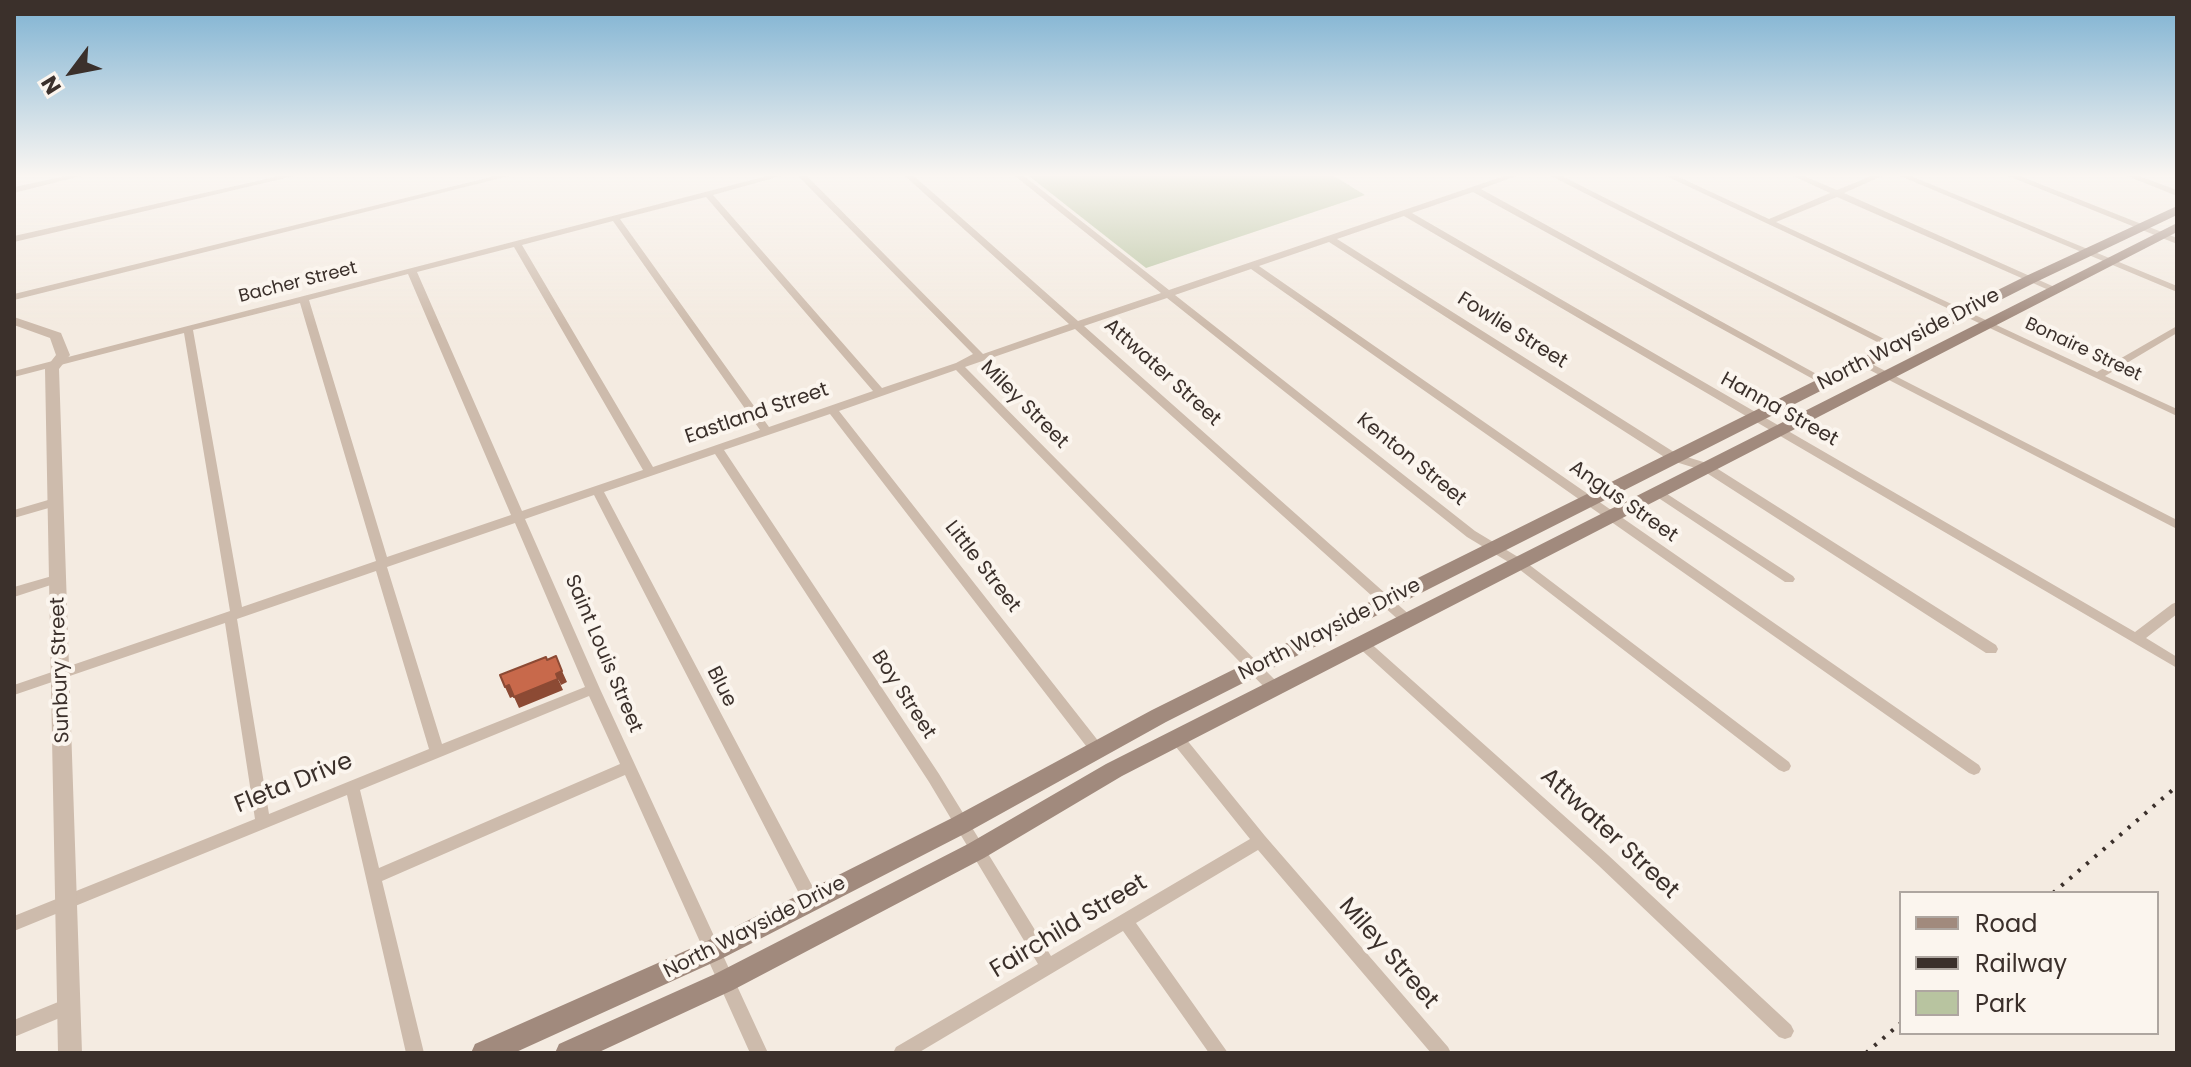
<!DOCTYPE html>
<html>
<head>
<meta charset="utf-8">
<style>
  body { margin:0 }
  #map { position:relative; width:2191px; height:1067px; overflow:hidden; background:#f4ebe1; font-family:Poppins,sans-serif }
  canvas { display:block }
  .frame { position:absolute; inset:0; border:16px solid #3b302b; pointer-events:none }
  .legend { position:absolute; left:1899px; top:891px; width:260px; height:144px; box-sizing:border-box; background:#fbf5ee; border:2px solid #aea6a0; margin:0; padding:10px 14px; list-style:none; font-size:24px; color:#3b302b }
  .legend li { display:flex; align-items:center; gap:16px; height:40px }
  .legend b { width:40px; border:2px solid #aea6a0 }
  .north { position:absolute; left:32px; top:32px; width:80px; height:80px; -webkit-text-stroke:6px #fbf5ee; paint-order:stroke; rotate:238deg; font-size:22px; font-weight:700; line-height:32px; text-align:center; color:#3b302b }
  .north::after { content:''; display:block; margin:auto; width:28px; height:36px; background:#3b302b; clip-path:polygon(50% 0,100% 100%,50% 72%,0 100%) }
</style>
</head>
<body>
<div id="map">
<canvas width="2191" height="1067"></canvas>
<div class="frame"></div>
<ul class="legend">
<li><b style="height:10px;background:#a18a7d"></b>Road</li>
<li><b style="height:10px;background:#3b302b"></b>Railway</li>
<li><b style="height:22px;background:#b8c4a0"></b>Park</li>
</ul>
<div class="north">N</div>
</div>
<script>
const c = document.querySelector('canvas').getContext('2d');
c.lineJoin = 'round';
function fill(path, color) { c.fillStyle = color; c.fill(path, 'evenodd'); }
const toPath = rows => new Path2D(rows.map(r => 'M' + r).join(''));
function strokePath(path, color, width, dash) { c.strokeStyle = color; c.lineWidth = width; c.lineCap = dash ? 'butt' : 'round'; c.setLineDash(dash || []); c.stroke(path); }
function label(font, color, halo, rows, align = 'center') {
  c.font = font + ' Poppins,sans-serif'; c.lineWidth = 8; c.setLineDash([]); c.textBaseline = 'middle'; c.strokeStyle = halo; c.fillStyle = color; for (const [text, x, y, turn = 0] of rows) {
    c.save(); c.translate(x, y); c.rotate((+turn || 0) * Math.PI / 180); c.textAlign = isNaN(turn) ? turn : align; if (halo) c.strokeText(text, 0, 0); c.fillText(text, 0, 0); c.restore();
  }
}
fill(toPath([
  [1029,176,1334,176,1365,195,1146,268]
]), '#b8c4a0');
fill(toPath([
  [66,176,81,176,14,193,14,187,66,176],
  [279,176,294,176,14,242,14,236,279,176],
  [495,176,509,176,14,300,14,294,495,176],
  [767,176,781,176,713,195,882,388,956,363,973,354,798,176,807,176,983,354,1069,324,905,176,914,176,1078,321,1161,293,1015,176,1024,176,1169,290,1504,176,1516,176,1481,189,1831,382,1830,384,1822,384,1473,192,1412,213,2135,632,2172,604,2177,602,2177,614,2146,638,2177,657,2177,668,1404,216,1337,239,1677,454,1710,464,1996,645,1998,649,1996,653,1986,653,1702,470,1669,460,1329,242,1259,266,1979,765,1981,769,1979,773,1974,775,1969,773,1251,269,1175,295,1475,531,1523,560,1789,762,1791,766,1789,770,1784,772,1779,770,1515,566,1467,537,1167,298,1084,326,1412,617,1413,620,1412,623,1402,623,1075,329,965,367,1279,684,1281,688,1279,692,1274,693,1269,692,956,370,839,411,1103,747,1105,751,1103,755,1098,757,1093,755,830,414,724,450,939,774,1051,956,1250,839,1172,742,1170,738,1172,734,1177,732,1182,734,1265,836,1448,1047,1451,1053,1431,1053,1258,850,1136,923,1228,1053,1209,1053,1123,931,918,1053,893,1053,896,1047,1038,964,929,782,715,454,604,492,817,895,819,900,817,905,811,907,805,905,594,495,525,519,600,689,768,1053,750,1053,625,775,382,881,424,1053,406,1053,347,795,14,931,14,916,255,819,225,623,14,695,14,685,230,611,184,333,14,377,14,371,767,176],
  [706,197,873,391,769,427,620,219,706,197],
  [613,221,760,430,653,467,522,245,613,221],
  [514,247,643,470,522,511,417,272,514,247],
  [408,274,511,515,387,557,309,300,408,274],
  [300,303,376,561,242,607,193,330,300,303],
  [515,523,585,687,442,744,387,567,515,523],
  [376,571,429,749,269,814,237,619,376,571],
  [589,696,620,764,379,868,360,790,589,696],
  [1551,176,1562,176,1900,347,1899,349,1891,349,1551,176],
  [1666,176,1677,176,1769,219,1830,193,1793,176,1804,176,1837,190,1871,176,1882,176,1844,193,2059,289,2054,292,2051,291,1837,197,1776,222,2097,372,2177,326,2177,333,2105,376,2177,409,2177,416,1666,176],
  [1900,176,1911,176,2177,286,2177,292,1900,176],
  [2008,176,2020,176,2177,238,2177,244,2008,176],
  [2127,176,2139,176,2177,190,2177,196,2127,176],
  [1864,360,2177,520,2177,529,1860,365,1859,363,1864,360],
  [1658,488,1793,576,1795,579,1793,582,1785,582,1654,495,1652,492,1658,488],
  [55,498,59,499,61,502,59,505,14,518,14,510,55,498],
  [59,574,63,575,65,578,63,581,14,597,14,587,59,574],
  [1362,638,1367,640,1608,855,1791,1025,1794,1031,1791,1037,1785,1039,1779,1037,1598,865,1357,646,1355,643,1357,640,1362,638],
  [68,998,74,1000,76,1006,74,1012,14,1037,14,1020,68,998]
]), '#cdbbac');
fill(toPath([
  [14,317,61,333,70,355,59,369,82,1053,58,1053,45,369,56,355,50,338,14,325,14,317]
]), '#cdbbac');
fill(toPath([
  [2177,206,2177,215,2036,282,1166,722,968,832,721,959,514,1053,471,1053,475,1044,703,943,952,818,1152,710,2026,276,2177,206],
  [2177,223,2177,232,1122,776,984,858,733,990,597,1053,555,1053,559,1044,715,974,968,844,1106,764,2177,223]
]), '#a18a7d');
strokePath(toPath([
  [2053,893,2177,786],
  [1866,1053,1901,1023]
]), '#3b302b', 4, [3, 8]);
fill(toPath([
  [562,671,567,682,561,685,556,674],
  [558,679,563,690,519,708,514,697],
  [509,685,515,696,510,698,505,687]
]), '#8c4a34');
const building = toPath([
  [556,656,562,671,556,674,558,679,514,697,509,685,505,687,500,675,546,657,547,660,556,656]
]);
fill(building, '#c8694b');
strokePath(building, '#8c4a34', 2);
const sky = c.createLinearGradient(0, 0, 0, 325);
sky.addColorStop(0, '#7eb2d2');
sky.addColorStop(0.54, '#faf6f2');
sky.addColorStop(1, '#faf6f200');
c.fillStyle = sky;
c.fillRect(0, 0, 2191, 325);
label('18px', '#3b302b', '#fbf5ee', [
  ["Bacher Street",298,283,-14],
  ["Bonaire Street",2083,350,25]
]);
label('20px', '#3b302b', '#fbf5ee', [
  ["Fowlie Street",1512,331,32],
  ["North Wayside Drive",1909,340,-27],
  ["Attwater Street",1162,373,42],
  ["Miley Street",1024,405,45],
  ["Hanna Street",1779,410,29],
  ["Eastland Street",757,414,-19],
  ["Kenton Street",1411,460,39],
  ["Angus Street",1623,502,35],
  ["Little Street",982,567,52],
  ["North Wayside Drive",1330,630,-27],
  ["Saint Louis Street",603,654,67],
  ["Sunbury Street",61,670,-92],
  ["Blue",721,687,63],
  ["Boy Street",903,695,57],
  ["North Wayside Drive",755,928,-27]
]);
label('24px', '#3b302b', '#fbf5ee', [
  ["Fleta Drive",294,784,-22],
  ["Attwater Street",1609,834,43],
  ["Fairchild Street",1069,927,-31],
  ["Miley Street",1388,954,49]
]);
</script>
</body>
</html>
